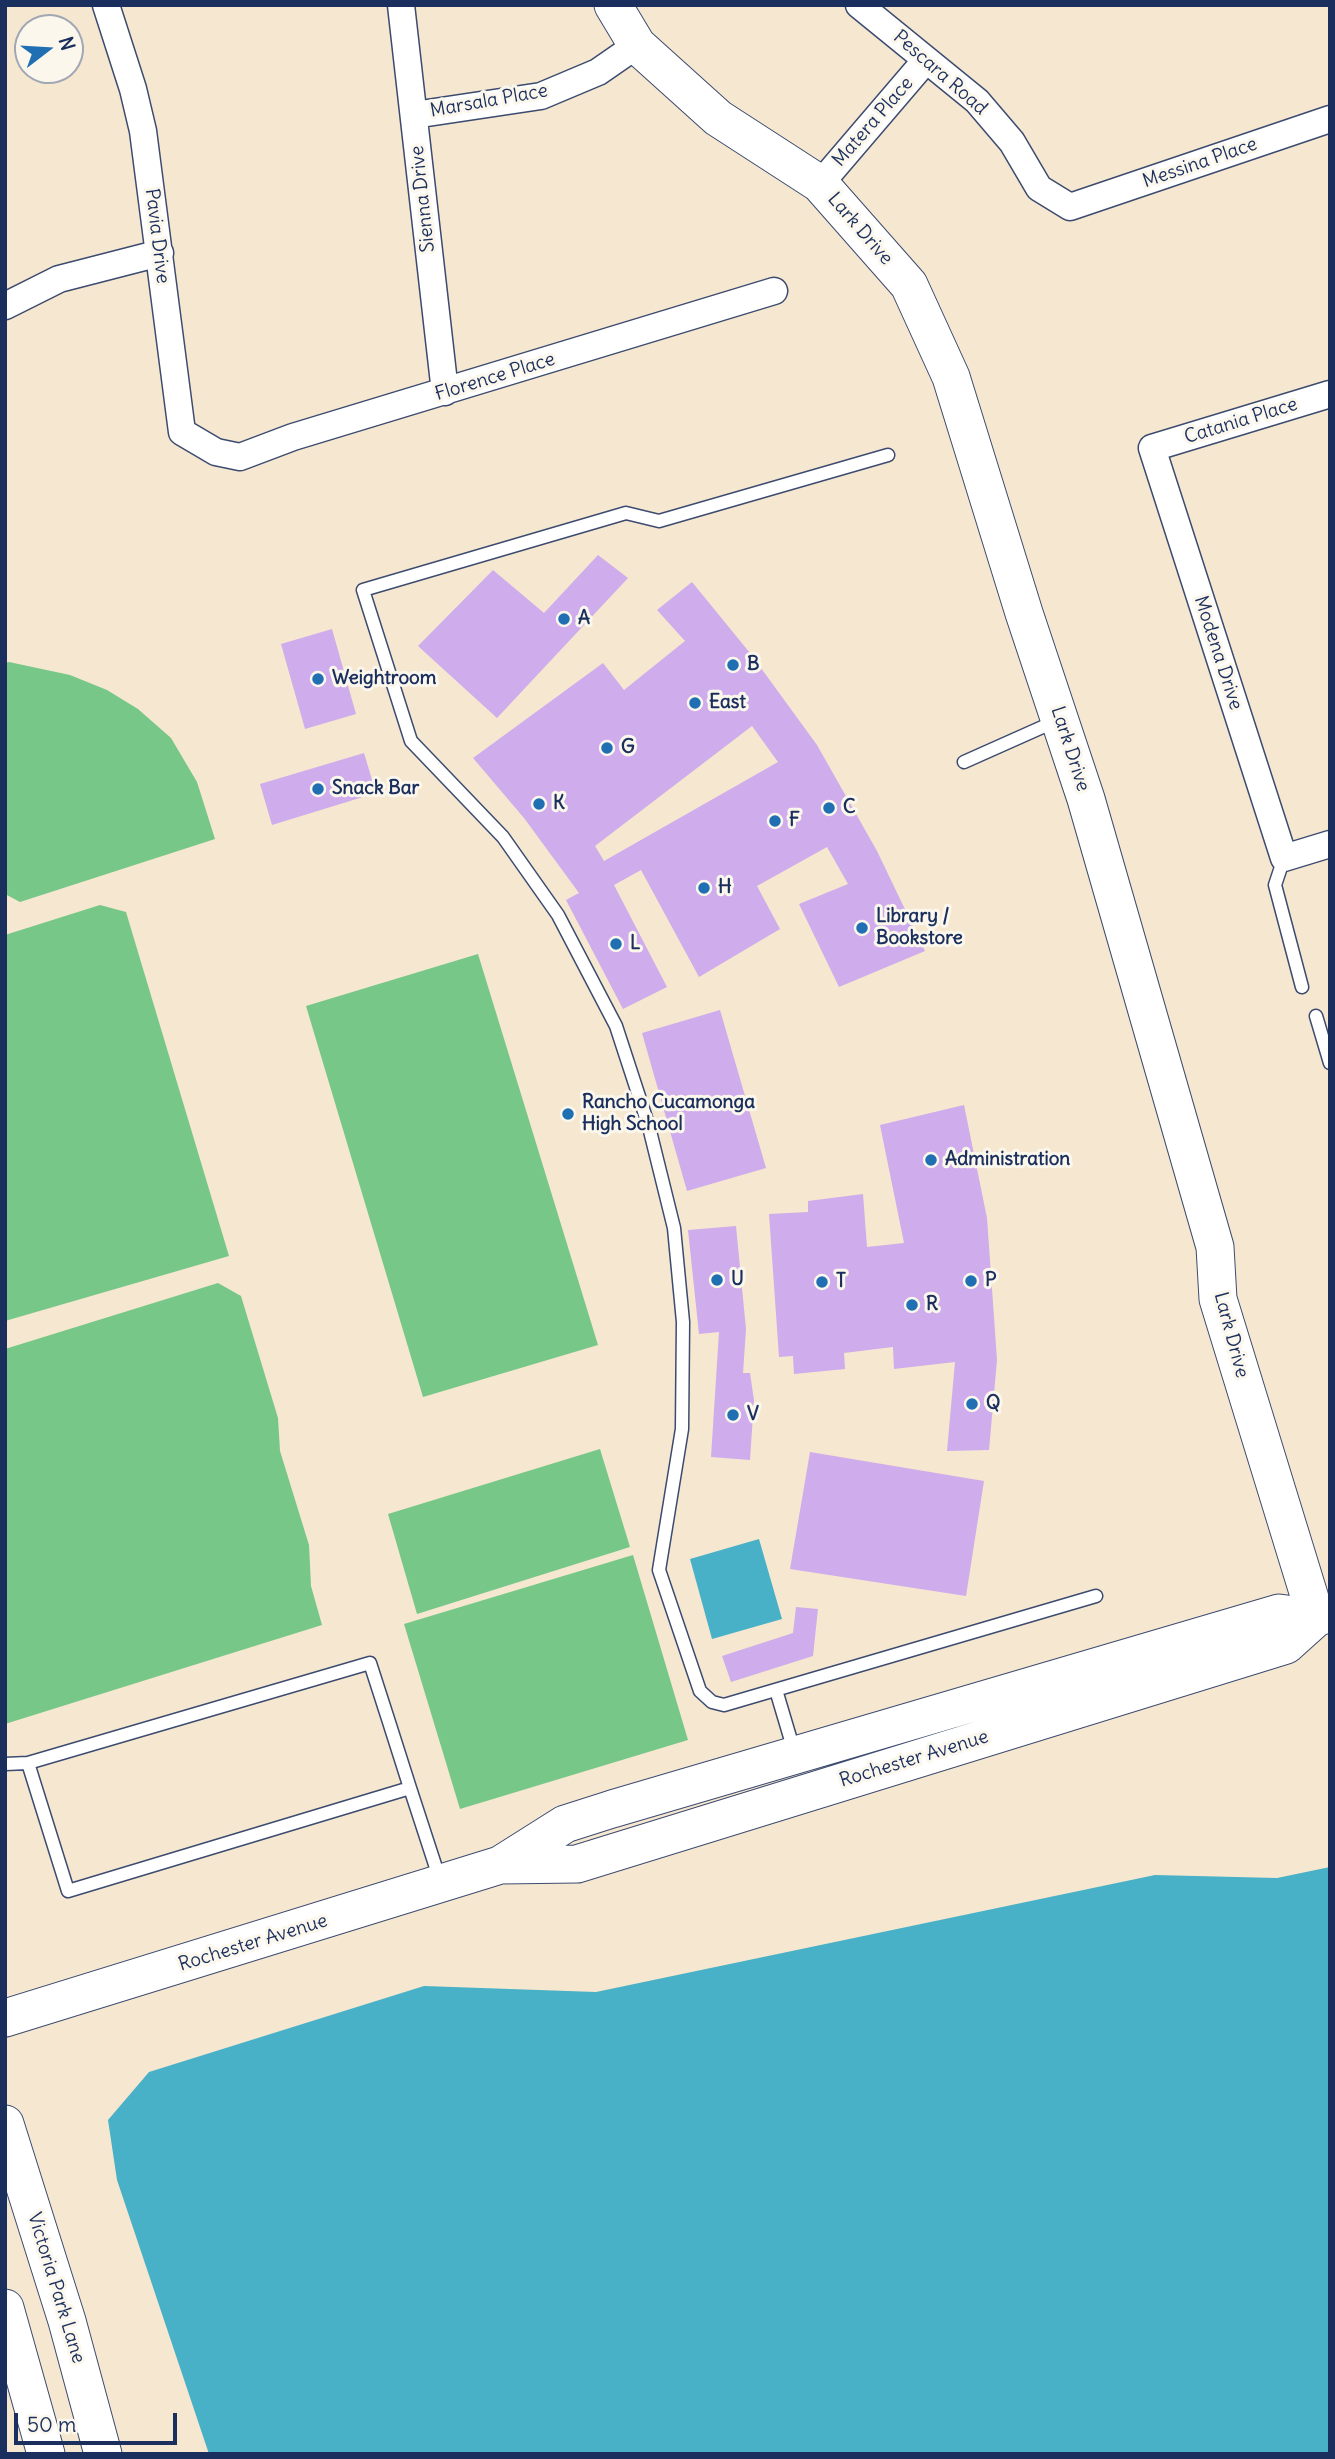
<!DOCTYPE html>
<html>
<head>
<meta charset="utf-8">
<style>
  body { margin:0 }
  #map { position:relative; width:1335px; height:2459px; overflow:hidden; background:#f6e7d0; font-family:Delius,sans-serif }
  canvas { display:block }
  .frame { position:absolute; inset:0; border:7px solid #1b2f5e; pointer-events:none }
  .north { position:absolute; left:14px; top:14px; width:70px; height:70px; box-sizing:border-box; background:#fbf7ec; border:2px solid #a1a7b3; border-radius:50%; rotate:73deg; font-size:19px; font-weight:700; line-height:28px; text-align:center; color:#1b2f5e }
  .north::after { content:''; display:block; margin:auto; width:24px; height:32px; background:#1f6fb2; clip-path:polygon(50% 0,100% 100%,50% 72%,0 100%) }
  .scale { position:absolute; left:14px; top:2413px; width:163px; height:32px; box-sizing:border-box; border:4px solid #1b2f5e; border-top:0; padding-left:9px; font-size:21px; line-height:24px; white-space:nowrap; color:#1b2f5e; -webkit-text-stroke:5px #fbf7ec; paint-order:stroke }
</style>
</head>
<body>
<div id="map">
<canvas width="1335" height="2459"></canvas>
<div class="frame"></div>
<div class="north">N</div>
<div class="scale">50 m</div>
</div>
<script>
const c = document.querySelector('canvas').getContext('2d');
c.lineJoin = 'round';
function fill(path, color) { c.fillStyle = color; c.fill(path, 'evenodd'); }
const toPath = rows => new Path2D(rows.map(r => 'M' + r).join(''));
function strokePath(path, color, width, dash) { c.strokeStyle = color; c.lineWidth = width; c.lineCap = dash ? 'butt' : 'round'; c.setLineDash(dash || []); c.stroke(path); }
function label(font, color, halo, rows, align = 'center') {
  c.font = font + ' Delius,sans-serif'; c.lineWidth = 6; c.setLineDash([]); c.textBaseline = 'middle'; c.strokeStyle = halo; c.fillStyle = color; for (const [text, x, y, turn = 0] of rows) {
    c.save(); c.translate(x, y); c.rotate((+turn || 0) * Math.PI / 180); c.textAlign = isNaN(turn) ? turn : align; if (halo) c.strokeText(text, 0, 0); c.fillText(text, 0, 0); c.restore();
  }
}
fill(toPath([
  [9,662,70,675,107,690,138,709,171,738,197,782,215,839,20,902,5,894,5,663],
  [100,905,126,912,229,1256,5,1321,5,935],
  [478,954,598,1345,423,1397,306,1006],
  [218,1283,241,1296,278,1418,280,1451,309,1545,311,1586,322,1625,5,1724,5,1349],
  [600,1449,630,1547,417,1614,388,1514],
  [633,1555,688,1740,460,1809,404,1624]
]), '#76c788');
fill(toPath([
  [759,1539,782,1619,712,1639,690,1559],
  [1330,1867,1330,2454,209,2454,117,2180,108,2120,149,2072,424,1986,596,1992,1155,1875,1277,1878]
]), '#48b1c7');
fill(toPath([
  [598,555,628,578,497,718,418,646,493,570,544,613],
  [692,582,750,653,817,745,877,851,925,951,839,987,799,904,848,884,827,847,757,886,780,929,699,977,641,870,614,885,667,987,623,1009,566,900,579,893,524,818,473,758,603,663,624,690,685,641,657,610],
  [752,726,778,762,604,861,595,846],
  [332,629,356,714,305,729,281,644],
  [364,753,376,793,272,825,260,784],
  [720,1010,766,1168,687,1191,642,1033],
  [964,1105,987,1218,997,1360,989,1450,947,1451,955,1362,894,1369,893,1347,844,1353,845,1369,794,1374,793,1356,779,1357,769,1214,808,1212,808,1201,863,1194,867,1247,904,1243,880,1125],
  [736,1226,746,1329,743,1373,750,1373,754,1400,750,1460,711,1457,719,1332,699,1334,688,1230],
  [810,1452,984,1481,966,1596,790,1569],
  [796,1607,818,1609,813,1656,731,1682,722,1656,793,1633]
]), '#cfacec');
const lane = toPath([
  [888,455,659,521,626,513,363,590,411,741,503,837,558,915,616,1026,649,1127,674,1228,683,1322,682,1429,659,1570,700,1691,712,1702,724,1705,1096,1596],
  [964,762,1056,721],
  [1284,858,1275,885,1302,987],
  [1316,1016,1330,1063],
  [776,1690,795,1754],
  [5,1764,28,1763],
  [410,1788,68,1891,28,1763,370,1663,389,1722,410,1788,440,1880]
]);
const street = toPath([
  [106,5,133,89,143,131,182,432,216,452,240,457,293,437,774,291],
  [401,5,445,392],
  [859,5,977,101,1012,142,1039,188,1070,207,1330,119],
  [414,115,541,96,598,72,637,45],
  [820,184,926,60],
  [5,306,59,279,160,253],
  [1330,394,1152,448,1284,858,1330,844]
]);
const secondary = toPath([
  [613,5,637,45,718,118,820,184,909,285,951,377,1024,613,1086,799,1215,1247,1218,1299,1316,1618],
  [500,1865,577,1864,1286,1645,1316,1618],
  [5,2018,500,1865,565,1824,612,1809,1279,1613,1316,1618,1330,1613],
  [5,2124,67,2321,103,2454],
  [5,2308,46,2454]
]);
strokePath(lane, '#3c4b6f', 15);
strokePath(street, '#3c4b6f', 29);
strokePath(secondary, '#3c4b6f', 39);
strokePath(lane, '#fff', 12);
strokePath(street, '#fff', 26);
strokePath(secondary, '#fff', 37);
for (const [x, y, r, color] of [
  [564,619,7,"#1f6fb2"],
  [733,665,7,"#1f6fb2"],
  [318,679,7,"#1f6fb2"],
  [695,703,7,"#1f6fb2"],
  [607,748,7,"#1f6fb2"],
  [318,789,7,"#1f6fb2"],
  [539,804,7,"#1f6fb2"],
  [829,808,7,"#1f6fb2"],
  [775,821,7,"#1f6fb2"],
  [704,888,7,"#1f6fb2"],
  [862,928,7,"#1f6fb2"],
  [616,944,7,"#1f6fb2"],
  [568,1114,7,"#1f6fb2"],
  [931,1160,7,"#1f6fb2"],
  [717,1280,7,"#1f6fb2"],
  [971,1281,7,"#1f6fb2"],
  [822,1282,7,"#1f6fb2"],
  [912,1305,7,"#1f6fb2"],
  [972,1404,7,"#1f6fb2"],
  [733,1415,7,"#1f6fb2"]
]) { const dot = new Path2D(); dot.arc(x, y, r, 0, 2 * Math.PI); c.fillStyle = color; c.fill(dot); strokePath(dot, '#fbf7ec', 2.5); }
label('19px', '#1b2f5e', '#fbf7ec', [
  ["Pescara Road",940,73,41],
  ["Marsala Place",489,101,-10],
  ["Matera Place",873,122,-49],
  ["Messina Place",1200,163,-19],
  ["Sienna Drive",423,199,-96],
  ["Lark Drive",860,229,49],
  ["Pavia Drive",157,236,83],
  ["Florence Place",495,377,-17],
  ["Catania Place",1241,421,-17],
  ["Modena Drive",1218,653,72],
  ["Lark Drive",1070,749,72],
  ["Lark Drive",1231,1335,75],
  ["Rochester Avenue",914,1759,-17],
  ["Rochester Avenue",253,1943,-17],
  ["Victoria Park Lane",56,2288,73]
]);
label('bold 19px', '#1b2f5e', '#fbf7ec', [
  ["A",578,619],
  ["B",747,665],
  ["Weightroom",332,679],
  ["East",709,703],
  ["G",621,748],
  ["Snack Bar",332,789],
  ["K",553,804],
  ["C",843,808],
  ["F",789,821],
  ["H",718,888],
  ["Library /",876,917],
  ["Bookstore",876,939],
  ["L",630,944],
  ["Rancho Cucamonga",582,1103],
  ["High School",582,1125],
  ["Administration",945,1160],
  ["U",731,1280],
  ["P",985,1281],
  ["T",836,1282],
  ["R",926,1305],
  ["Q",986,1404],
  ["V",747,1415]
], 'left');
</script>
</body>
</html>
